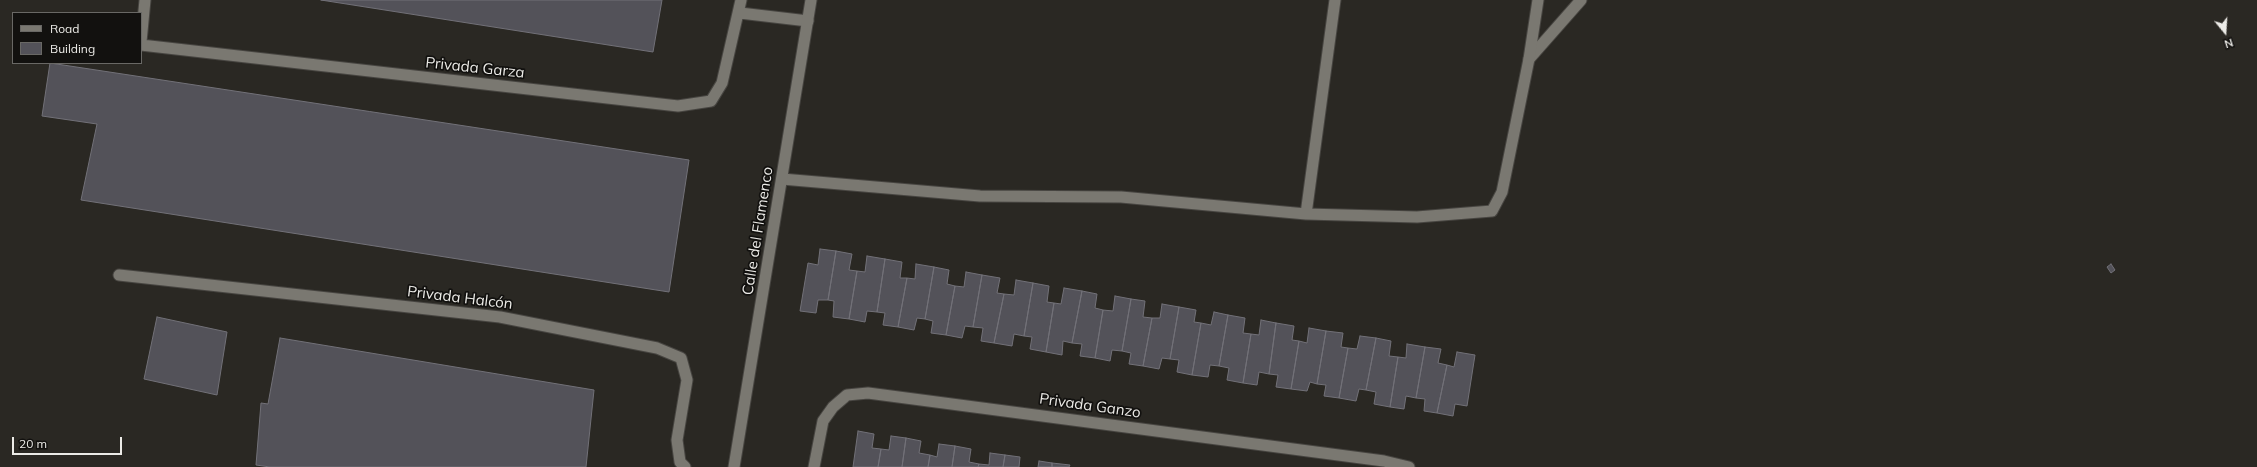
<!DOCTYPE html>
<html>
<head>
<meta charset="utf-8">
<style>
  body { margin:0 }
  #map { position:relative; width:2257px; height:467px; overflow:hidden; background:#2a2823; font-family:Mulish,sans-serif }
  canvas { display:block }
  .legend { position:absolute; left:12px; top:12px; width:130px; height:52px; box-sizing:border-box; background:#12110f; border:1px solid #696865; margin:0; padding:5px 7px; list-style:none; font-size:12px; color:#ecebe7 }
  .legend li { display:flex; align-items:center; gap:8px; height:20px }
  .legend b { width:20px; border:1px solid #696865 }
  .north { position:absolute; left:2205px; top:12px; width:40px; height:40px; -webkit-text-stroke:3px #12110f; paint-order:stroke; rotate:162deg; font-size:11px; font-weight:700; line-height:16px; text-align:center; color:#ecebe7 }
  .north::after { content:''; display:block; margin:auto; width:14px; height:18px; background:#ecebe7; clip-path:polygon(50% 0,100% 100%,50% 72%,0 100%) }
  .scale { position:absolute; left:12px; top:437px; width:110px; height:18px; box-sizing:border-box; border:2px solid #ecebe7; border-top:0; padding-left:5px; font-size:12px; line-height:14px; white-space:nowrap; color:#ecebe7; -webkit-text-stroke:3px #12110f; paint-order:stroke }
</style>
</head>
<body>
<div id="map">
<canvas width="2257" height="467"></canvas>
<ul class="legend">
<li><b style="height:5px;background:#7a7871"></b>Road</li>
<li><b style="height:11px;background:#535259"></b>Building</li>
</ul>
<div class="north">N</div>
<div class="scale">20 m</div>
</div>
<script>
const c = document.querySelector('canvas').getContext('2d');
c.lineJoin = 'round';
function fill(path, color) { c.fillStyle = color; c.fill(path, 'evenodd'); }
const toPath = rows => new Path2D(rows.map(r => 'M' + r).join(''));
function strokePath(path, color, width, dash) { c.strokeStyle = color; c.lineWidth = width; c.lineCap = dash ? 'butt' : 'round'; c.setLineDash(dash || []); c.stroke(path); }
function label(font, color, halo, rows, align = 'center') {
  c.font = font + ' Mulish,sans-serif'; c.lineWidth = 3.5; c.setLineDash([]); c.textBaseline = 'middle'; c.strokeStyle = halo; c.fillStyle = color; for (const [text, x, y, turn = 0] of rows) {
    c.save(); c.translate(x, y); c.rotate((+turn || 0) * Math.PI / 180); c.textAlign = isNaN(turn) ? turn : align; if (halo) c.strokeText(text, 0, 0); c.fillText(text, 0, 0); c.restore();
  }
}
const building = toPath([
  [321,0,662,0,653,52,321,0],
  [50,63,689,160,669,292,81,200,97,124,42,116,50,63],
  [820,249,836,251,828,300,818,300,816,313,800,311,808,263,818,265,820,249],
  [836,251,852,254,849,270,857,271,849,319,833,317,834,301,828,300,836,251],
  [867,256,885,259,877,312,867,311,865,322,849,319,857,271,865,272,867,256],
  [885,259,902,262,900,278,907,278,898,327,883,325,885,313,877,312,885,259],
  [916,264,934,267,925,319,917,318,914,330,898,327,907,278,915,279,916,264],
  [2111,264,2115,270,2111,273,2107,267,2111,264],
  [934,267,949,270,947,284,955,286,946,335,931,333,933,321,925,319,934,267],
  [966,272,982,275,973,327,965,326,962,338,946,335,955,286,964,287,966,272],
  [982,275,1000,278,997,293,1004,294,994,343,981,341,983,328,973,327,982,275],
  [1016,280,1033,283,1024,336,1014,334,1012,346,994,343,1004,294,1014,295,1016,280],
  [1033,283,1049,286,1047,302,1054,303,1046,352,1030,349,1032,337,1024,336,1033,283],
  [1064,288,1082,291,1072,343,1063,341,1062,355,1046,352,1054,303,1061,304,1064,288],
  [1082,291,1097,294,1095,308,1103,310,1095,358,1080,356,1082,344,1072,343,1082,291],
  [1115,296,1131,299,1122,351,1112,350,1110,361,1095,358,1103,310,1113,311,1115,296],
  [1131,299,1145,301,1143,317,1152,318,1143,366,1129,364,1131,353,1122,351,1131,299],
  [1162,304,1179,307,1170,359,1162,358,1159,369,1143,366,1152,318,1160,318,1162,304],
  [1179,307,1196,310,1194,322,1201,323,1192,375,1177,372,1179,360,1170,359,1179,307],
  [1214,312,1228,315,1219,366,1210,365,1208,377,1192,375,1201,323,1211,325,1214,312],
  [1228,315,1245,318,1243,333,1251,334,1243,383,1227,380,1229,368,1219,366,1228,315],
  [157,317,227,332,217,395,144,379,157,317],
  [1261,320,1276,323,1269,374,1259,372,1257,385,1243,383,1251,334,1259,335,1261,320],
  [1276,323,1294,326,1292,340,1299,341,1291,389,1276,387,1278,375,1269,374,1276,323],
  [1309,328,1326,331,1317,384,1310,382,1307,391,1291,389,1299,341,1307,343,1309,328],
  [1326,331,1343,333,1341,347,1348,348,1339,398,1324,396,1326,385,1317,384,1326,331],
  [1360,336,1376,338,1366,390,1359,389,1356,401,1339,398,1348,348,1357,349,1360,336],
  [280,338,594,390,586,467,270,467,256,465,261,403,268,404,280,338],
  [1376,338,1391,341,1389,356,1398,357,1390,407,1374,404,1376,392,1366,390,1376,338],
  [1407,344,1425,347,1416,398,1406,396,1404,409,1390,407,1398,357,1406,358,1407,344],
  [1425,347,1441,349,1438,363,1447,365,1437,413,1424,411,1425,399,1416,398,1425,347],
  [1457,352,1475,355,1467,406,1455,404,1453,416,1437,413,1447,365,1454,367,1457,352],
  [858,431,874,434,872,448,881,449,878,467,853,467,858,431],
  [891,436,906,438,902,467,878,467,881,449,889,450,891,436],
  [906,438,921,441,919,453,930,455,928,467,902,467,906,438],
  [939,444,955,446,952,467,928,467,930,455,937,457,939,444],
  [955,446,971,449,969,462,979,464,978,467,952,467,955,446],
  [990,453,1005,455,1003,467,978,467,979,464,989,465,990,453],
  [1005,455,1020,457,1019,467,1003,467,1005,455],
  [1039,461,1052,463,1052,467,1038,467,1039,461],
  [1052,463,1070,465,1069,467,1052,467,1052,463]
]);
fill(building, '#535259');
strokePath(building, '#727178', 1);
const service = toPath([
  [1529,59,1581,0]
]);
const minor = toPath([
  [740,13,808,21],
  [141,42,145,0],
  [141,45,678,106,711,101,722,83,741,0],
  [782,179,980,196,1121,197,1306,214,1417,217,1492,211,1502,192,1529,59,1538,0],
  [1306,214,1335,0],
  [119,275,500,317,657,348,681,358,687,380,677,440,680,462,685,467],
  [814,467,823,421,833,407,847,395,868,393,1384,461,1409,467]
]);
const tertiary = toPath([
  [734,467,811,0]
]);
strokePath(service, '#474541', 13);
strokePath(minor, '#474541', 13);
strokePath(tertiary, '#474541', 13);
strokePath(service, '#7a7871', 11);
strokePath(minor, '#7a7871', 11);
strokePath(tertiary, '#7a7871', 11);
label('15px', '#ecebe7', '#12110f', [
  ["Privada Garza",475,68,6],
  ["Calle del Flamenco",758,231,-81],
  ["Privada Halcón",460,298,7],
  ["Privada Ganzo",1090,406,8]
]);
</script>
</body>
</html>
